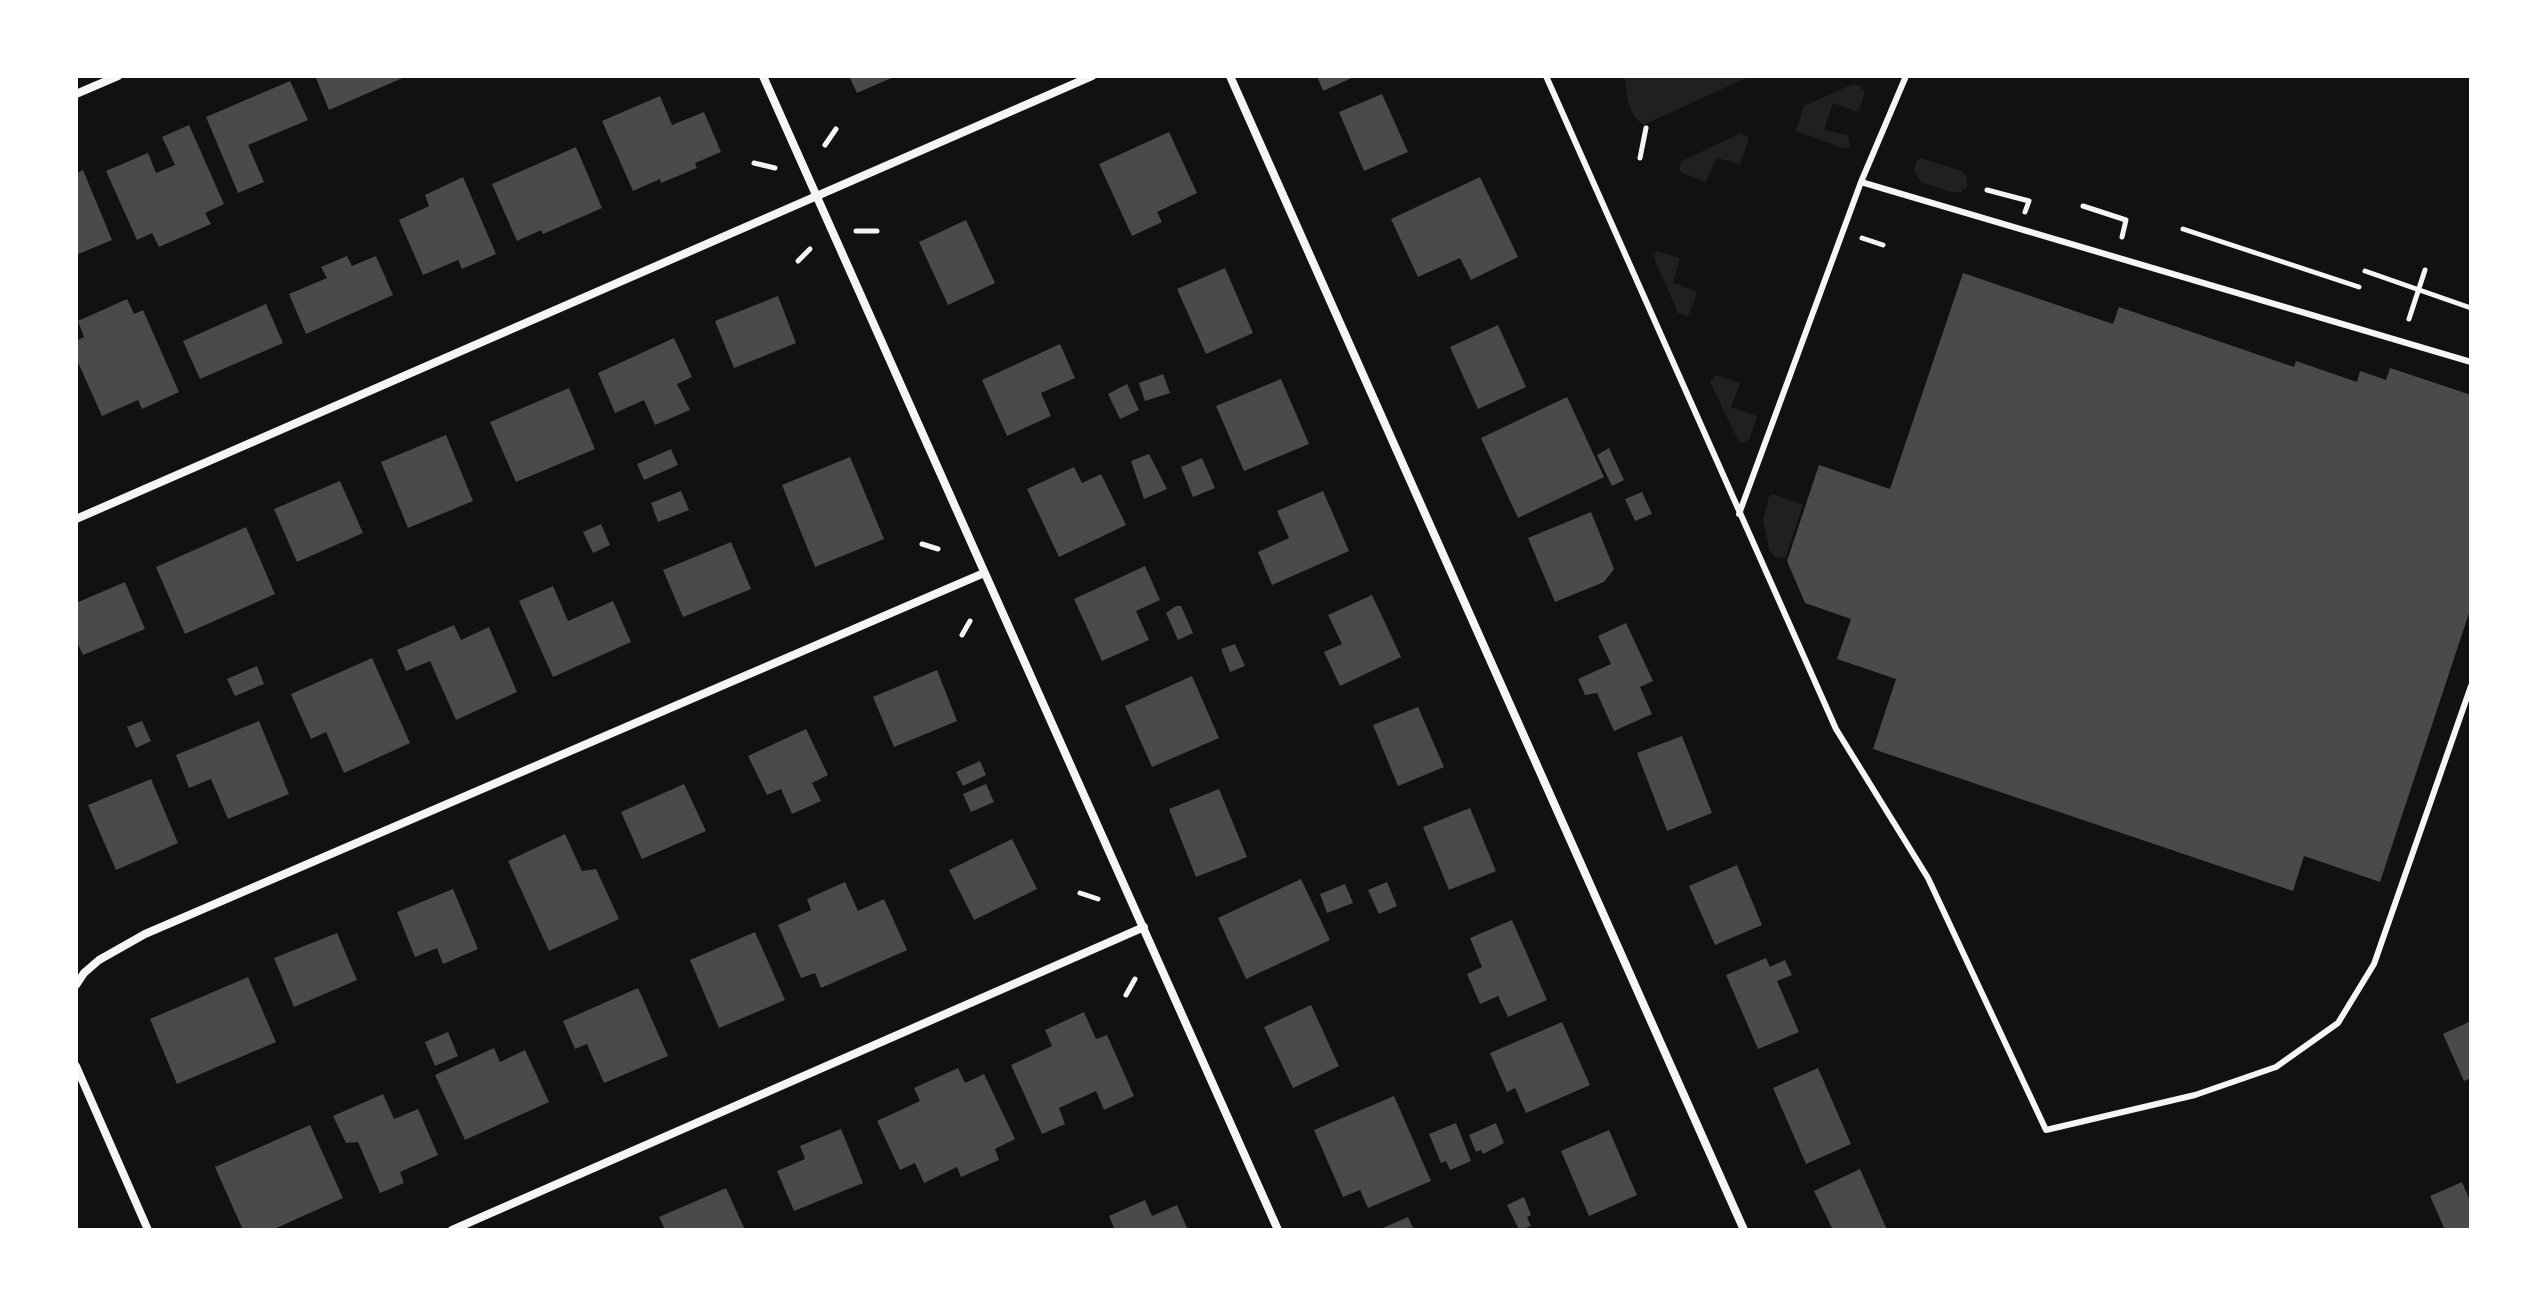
<!DOCTYPE html>
<html>
<head>
<meta charset="utf-8">
<style>
  body { margin:0 }
  #map { position:relative; width:2547px; height:1306px; overflow:hidden; background:#111; font-family:"Fira Sans",sans-serif }
  canvas { display:block }
  .frame { position:absolute; inset:0; border:78px solid #fff; pointer-events:none }
</style>
</head>
<body>
<div id="map">
<canvas width="2547" height="1306"></canvas>
<div class="frame"></div>
</div>
<script>
const c = document.querySelector('canvas').getContext('2d');
c.lineJoin = 'round';
function fill(path, color) { c.fillStyle = color; c.fill(path, 'evenodd'); }
const toPath = rows => new Path2D(rows.map(r => 'M' + r).join(''));
function strokePath(path, color, width, dash) { c.strokeStyle = color; c.lineWidth = width; c.lineCap = dash ? 'butt' : 'round'; c.setLineDash(dash || []); c.stroke(path); }
fill(toPath([
  [1627,76,1751,76,1643,125,1634,116,1628,102,1625,79],
  [1853,84,1858,85,1865,91,1859,111,1854,111,1833,103,1824,130,1848,135,1850,146,1845,149,1796,131,1804,106],
  [1741,133,1748,137,1748,141,1740,164,1716,158,1706,182,1682,173,1679,169,1682,161],
  [1921,158,1962,171,1967,178,1967,187,1961,192,1951,192,1921,182,1914,171,1916,162],
  [1656,251,1680,258,1673,283,1696,291,1697,294,1688,316,1678,313,1654,258],
  [1715,375,1740,383,1731,407,1757,416,1749,440,1741,443,1738,440,1710,382],
  [1773,494,1803,505,1786,557,1781,558,1775,557,1769,549,1763,521,1769,496]
]), '#202020');
fill(toPath([
  [315,76,407,76,329,110],
  [849,76,896,76,857,93],
  [1317,76,1356,76,1323,91],
  [290,81,308,120,248,145,264,182,238,193,206,117],
  [1382,94,1408,152,1364,171,1339,112],
  [660,96,672,125,704,112,721,152,695,163,697,168,661,183,660,179,633,191,602,121],
  [189,125,224,204,205,213,211,224,159,247,152,233,137,240,106,171,148,153,156,173,175,165,162,137],
  [1169,132,1197,193,1157,212,1162,222,1132,236,1099,164],
  [576,147,602,208,543,234,541,230,517,241,492,184],
  [83,170,112,240,76,255,76,174],
  [463,177,496,254,462,269,458,260,423,275,399,220,429,206,425,195],
  [1480,177,1518,257,1471,280,1460,258,1418,277,1391,219],
  [966,220,995,283,948,305,919,242],
  [347,256,352,266,376,256,393,295,306,334,289,294,327,278,321,267],
  [1225,268,1253,333,1206,354,1177,289],
  [1963,273,2113,324,2119,307,2294,367,2296,361,2357,382,2360,371,2386,380,2390,368,2471,395,2471,607,2380,882,2304,856,2293,891,1873,749,1896,679,1837,659,1851,619,1805,603,1787,561,1819,465,1890,489],
  [778,296,796,343,734,368,715,321],
  [127,299,134,314,143,310,179,392,142,409,138,400,102,416,76,358,76,341,84,337,78,321],
  [266,304,283,343,200,379,183,341],
  [1498,325,1526,387,1478,409,1450,347],
  [674,338,692,377,677,384,690,410,655,425,644,400,615,413,598,373],
  [1060,344,1075,378,1041,393,1051,416,1007,436,982,380],
  [1163,374,1170,393,1145,401,1139,383],
  [1281,379,1309,444,1244,471,1216,406],
  [1127,384,1139,410,1120,419,1108,394],
  [569,388,595,449,516,482,490,422],
  [1567,397,1604,477,1518,518,1481,438],
  [446,435,473,501,408,528,381,462],
  [1609,448,1624,480,1612,486,1597,455],
  [671,449,678,465,644,480,637,464],
  [1149,454,1167,489,1144,499,1131,461],
  [850,457,884,539,815,567,782,485],
  [1202,458,1215,488,1193,497,1181,467],
  [1074,467,1082,483,1101,474,1126,525,1059,557,1027,489],
  [340,481,363,533,297,562,274,509],
  [681,491,689,510,658,522,651,503],
  [1323,491,1349,551,1272,585,1258,552,1289,538,1277,511],
  [1642,492,1652,514,1635,521,1625,499],
  [1591,512,1614,569,1604,582,1555,602,1528,538],
  [601,524,610,545,593,553,583,532],
  [246,527,275,594,185,634,156,567],
  [731,542,751,589,683,617,663,570],
  [1145,566,1160,600,1136,611,1149,640,1102,661,1074,599],
  [125,582,145,629,83,655,76,640,76,603],
  [553,586,568,621,613,601,631,642,553,677,519,601],
  [1372,595,1401,657,1340,686,1324,652,1342,644,1328,615],
  [1176,606,1181,606,1193,633,1178,640,1166,613],
  [1626,623,1653,681,1640,687,1652,714,1614,731,1597,693,1585,695,1578,679,1611,664,1598,636],
  [454,625,461,640,489,627,517,692,456,720,430,661,406,671,397,650],
  [1235,644,1245,666,1230,672,1221,649],
  [372,658,410,743,344,773,326,732,311,739,291,694],
  [257,666,264,684,235,696,227,679],
  [937,670,957,721,894,747,873,697],
  [1192,676,1219,738,1152,767,1125,706],
  [1418,707,1444,767,1398,786,1373,725],
  [142,721,151,741,136,748,127,727],
  [259,721,289,794,228,819,211,779,189,788,176,755],
  [806,729,828,775,812,783,821,801,792,814,781,789,767,795,748,756],
  [1682,736,1712,813,1667,831,1637,753],
  [980,761,986,775,963,786,956,772],
  [151,779,178,843,116,870,88,805],
  [684,784,706,831,642,859,621,812],
  [986,784,994,802,971,812,963,794],
  [1219,789,1247,857,1196,877,1169,809],
  [1470,808,1496,871,1449,890,1423,827],
  [565,834,582,871,596,869,619,919,549,951,508,861],
  [1012,839,1037,889,974,920,949,870],
  [1737,865,1762,925,1715,945,1689,886],
  [1301,879,1330,940,1246,979,1218,918],
  [845,882,858,911,884,899,907,950,821,988,815,973,801,978,778,925,811,910,807,899],
  [1387,882,1397,906,1379,914,1368,890],
  [1345,884,1353,903,1327,913,1320,894],
  [453,889,478,949,443,964,437,948,415,957,397,912],
  [1512,920,1547,1000,1508,1017,1498,996,1480,1004,1467,974,1482,967,1470,938],
  [755,932,785,1000,719,1028,690,960],
  [337,933,357,980,294,1007,274,958],
  [1766,958,1770,967,1785,960,1792,975,1777,981,1799,1032,1758,1049,1726,975],
  [248,977,276,1042,177,1084,150,1019],
  [638,988,668,1056,604,1083,587,1044,575,1049,563,1021],
  [1311,1005,1339,1066,1293,1088,1264,1027],
  [1084,1012,1096,1039,1107,1035,1134,1096,1104,1110,1096,1091,1059,1108,1065,1124,1042,1134,1011,1065,1052,1046,1045,1030],
  [2471,1021,2471,1078,2464,1081,2443,1034],
  [1562,1022,1590,1085,1526,1113,1515,1088,1507,1092,1490,1053],
  [448,1032,458,1056,435,1066,425,1042],
  [494,1048,500,1062,525,1050,549,1102,465,1140,435,1075],
  [958,1068,965,1083,984,1074,1015,1139,995,1149,999,1160,961,1177,957,1167,924,1183,915,1163,900,1170,877,1121,920,1101,914,1088],
  [1818,1068,1851,1144,1806,1164,1773,1088],
  [383,1094,394,1119,418,1109,438,1155,400,1172,404,1183,380,1193,358,1142,346,1143,333,1116],
  [1394,1096,1431,1181,1368,1208,1360,1190,1343,1197,1314,1130],
  [1456,1123,1471,1161,1450,1170,1446,1161,1441,1163,1429,1134],
  [1496,1123,1504,1143,1483,1154,1481,1150,1476,1152,1469,1135],
  [310,1125,343,1198,272,1230,243,1230,215,1167],
  [841,1129,863,1183,794,1211,777,1171,805,1159,800,1146],
  [1609,1130,1637,1195,1589,1216,1561,1151],
  [1860,1169,1887,1230,1833,1230,1814,1191],
  [2462,1182,2471,1203,2471,1230,2445,1230,2430,1196],
  [726,1188,745,1230,665,1230,659,1217],
  [1524,1197,1531,1215,1527,1217,1531,1226,1519,1230,1507,1205],
  [1145,1200,1152,1216,1177,1205,1188,1230,1115,1230,1109,1216],
  [1408,1217,1414,1230,1378,1230]
]), '#4a4a4a');
strokePath(toPath([
  [825,145,836,129],
  [1640,158,1646,128],
  [754,163,775,168],
  [1987,190,2029,201,2025,212],
  [2083,206,2126,220,2122,237],
  [2183,229,2359,287],
  [856,231,877,231],
  [1862,238,1883,245],
  [798,261,810,249],
  [2365,271,2471,308],
  [2409,319,2425,270],
  [922,544,938,549],
  [962,635,970,621],
  [1080,893,1098,899],
  [1126,995,1135,979]
]), '#f5f5f5', 5);
strokePath(toPath([
  [1546,76,1836,729,1928,878,2046,1130,2195,1095,2276,1067,2338,1023,2374,964,2471,686],
  [1861,182,2471,362],
  [1739,514,1861,182,1906,76]
]), '#f5f5f5', 6);
strokePath(toPath([
  [763,76,1278,1230],
  [1230,76,1744,1230],
  [76,94,118,76],
  [76,519,1092,76],
  [76,985,84,973,99,960,145,934,984,573],
  [76,1066,148,1230],
  [452,1230,1144,927]
]), '#f5f5f5', 8);
</script>
</body>
</html>
